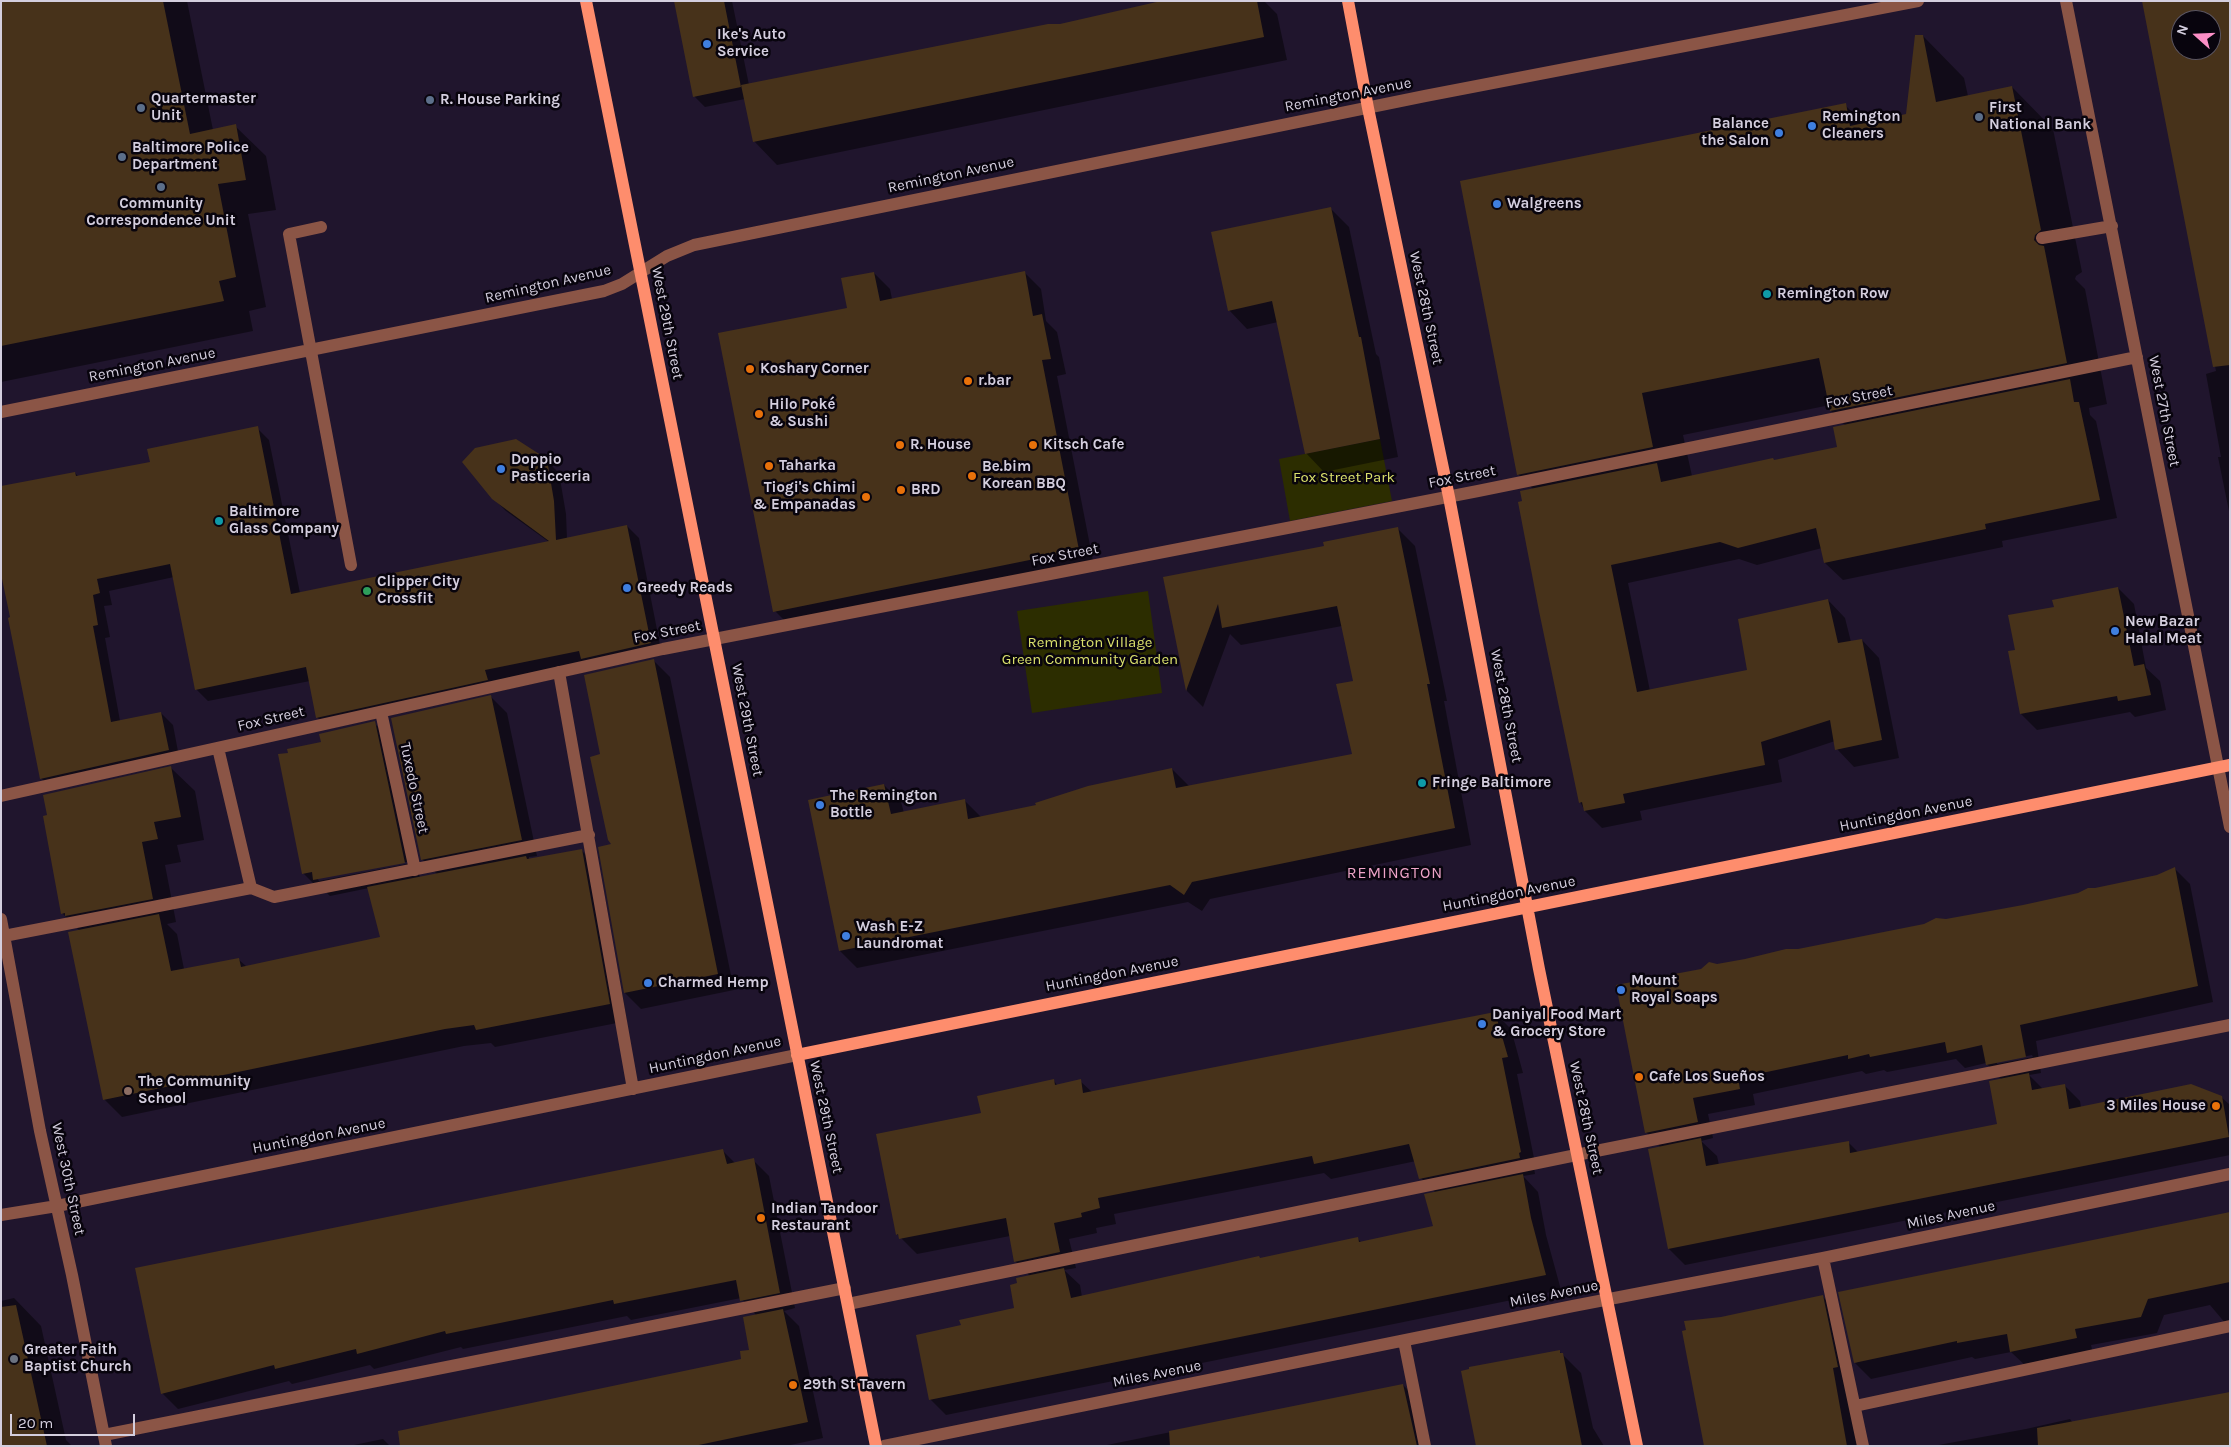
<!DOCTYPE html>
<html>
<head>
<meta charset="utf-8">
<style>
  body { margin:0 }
  #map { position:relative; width:2231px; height:1447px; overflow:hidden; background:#20152d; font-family:Karla,sans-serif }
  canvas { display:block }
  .frame { position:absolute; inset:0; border:2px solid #d4cede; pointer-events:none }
  .north { position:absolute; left:2171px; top:10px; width:50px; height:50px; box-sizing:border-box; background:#08040d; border:1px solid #5a5561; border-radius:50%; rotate:290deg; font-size:14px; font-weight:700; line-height:20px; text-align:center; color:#d4cede }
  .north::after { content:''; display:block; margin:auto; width:18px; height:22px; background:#fb8fc6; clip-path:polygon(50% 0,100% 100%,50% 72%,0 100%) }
  .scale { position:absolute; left:10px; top:1414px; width:125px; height:22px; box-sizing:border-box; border:2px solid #d4cede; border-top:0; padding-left:6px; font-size:15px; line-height:18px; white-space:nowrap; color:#d4cede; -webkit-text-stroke:4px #08040d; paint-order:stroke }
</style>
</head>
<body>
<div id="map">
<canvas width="2231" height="1447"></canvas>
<div class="frame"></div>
<div class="north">N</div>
<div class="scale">20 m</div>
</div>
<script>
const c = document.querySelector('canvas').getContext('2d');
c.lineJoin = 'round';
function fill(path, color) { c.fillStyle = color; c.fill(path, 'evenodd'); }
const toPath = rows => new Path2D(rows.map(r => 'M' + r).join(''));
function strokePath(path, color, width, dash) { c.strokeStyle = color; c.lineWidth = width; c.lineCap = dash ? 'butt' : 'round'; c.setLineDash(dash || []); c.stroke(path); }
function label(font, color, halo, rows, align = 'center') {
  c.font = font + ' Karla,sans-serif'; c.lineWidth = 5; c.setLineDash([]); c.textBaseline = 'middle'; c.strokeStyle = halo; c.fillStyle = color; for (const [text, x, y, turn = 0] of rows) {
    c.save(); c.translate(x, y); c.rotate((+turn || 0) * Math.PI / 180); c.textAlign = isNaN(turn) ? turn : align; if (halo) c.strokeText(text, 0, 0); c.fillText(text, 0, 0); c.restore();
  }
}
fill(toPath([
  [1380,439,1392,501,1290,521,1279,459],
  [1148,591,1162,693,1032,713,1017,611]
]), '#2c2d00');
fill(toPath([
  [1,1,187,1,213,130,235,126,266,156,276,210,248,214,266,307,249,311,253,331,1,382],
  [675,1,732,1,749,85,1060,25,1170,1,1264,1,1277,14,1287,60,777,165,754,141,745,99,705,107,695,97],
  [2143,1,2230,1,2230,516,2218,457,2221,457,2206,374,2216,371],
  [2181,20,2211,20,2211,50,2181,50],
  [1923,36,1964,78,1968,96,2012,87,2053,129,2082,272,2076,276,2075,279,2085,289,2107,404,2089,408,2090,415,2096,421,2117,518,2002,541,2003,547,1843,580,1825,563,1822,548,1757,565,1739,559,1628,583,1650,691,1748,671,1828,600,1845,618,1851,642,1862,640,1879,658,1899,758,1854,767,1837,749,1835,741,1778,760,1782,782,1640,811,1642,820,1602,828,1585,811,1580,802,1524,502,1533,489,1518,474,1845,105,1864,124,1907,115],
  [1830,405,1831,411,1846,426,1838,448,1692,476,1683,435],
  [1331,209,1349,227,1376,354,1379,357,1398,457,1324,472,1306,453,1278,322,1247,329,1229,310],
  [874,273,890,289,892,299,1025,273,1041,289,1046,321,1057,332,1066,374,1057,376,1094,566,791,627,775,611,849,309],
  [257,428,269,440,300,593,549,542,506,511,493,498,546,460,559,473,566,514,567,539,627,526,639,538,662,655,329,729,317,717,310,681,208,701,196,689,174,577,109,591,112,605,104,606,110,637,105,638,120,721,161,713,173,725,180,762,53,790,41,778,75,473,79,477,151,463],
  [1397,528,1415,546,1447,701,1444,701,1471,845,1210,899,1202,911,1188,902,857,968,840,951,884,785,901,802,904,813,965,801,981,817,1037,806,1172,769,1190,787,1353,755,1354,682,1342,626,1241,645,1230,634,1203,707,1187,691,1165,578,1326,547],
  [2118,588,2134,604,2146,668,2160,681,2166,710,2135,717,2130,712,2037,730,2021,714,2009,652,2016,651,2055,608],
  [654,661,670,677,734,990,641,1009,625,993,600,848,613,845,602,755],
  [491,697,507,713,537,856,529,857,529,860,582,851,600,869,627,1021,495,1047,491,1043,464,1046,122,1117,104,1099,80,931,62,913,171,768,195,791,204,840,177,845,181,862,165,865,176,922,167,924,177,934,184,969,238,959,247,967,381,938,369,888,330,896,323,889,319,889,303,873,322,743,374,723,390,739,420,878,437,874,422,859],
  [411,861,412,863,319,881,317,878],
  [2174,868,2190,884,2213,1002,2036,1041,2041,1073,2029,1075,2043,1089,2064,1085,2080,1101,2081,1108,2221,1097,2230,1105,2230,1155,1685,1265,1669,1249,1661,1148,1646,1132,1702,970,2023,906,2158,877],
  [2032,1055,2033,1057,1997,1064,1997,1062],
  [1956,1059,1965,1068,1986,1063,2002,1080,1998,1125,1859,1153,1848,1142,1719,1165,1717,1156,1701,1141,1713,1138,1708,1114,1755,1105,1753,1094,1862,1071,1866,1074,1884,1070,1887,1072],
  [1495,1013,1511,1029,1523,1073,1517,1074,1536,1168,1534,1168,1535,1174,1523,1176,1538,1192,1546,1235,1561,1290,946,1415,930,1399,963,1326,1016,1309,1030,1276,1015,1261,1010,1236,917,1254,897,1234,982,1114,1054,1081,1058,1086,1080,1081,1092,1092],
  [1416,1161,1421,1178,1436,1193,1435,1227,1362,1243,1358,1239,1082,1297,1080,1285,1064,1270,1076,1268,1069,1239,1097,1233,1096,1228,1116,1224,1114,1214,1324,1173,1331,1179],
  [723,1151,735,1163,753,1160,769,1176,795,1308,784,1311,799,1326,823,1438,786,1446,403,1446,743,1360,751,1351,756,1315,741,1298,631,1320,627,1316,463,1349,461,1347,374,1369,370,1365,292,1384,289,1381,178,1409,162,1393],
  [2230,1214,2230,1323,2226,1324,2210,1305,2164,1315,2157,1333,2091,1345,2093,1354,2028,1368,2011,1352,1975,1359,1972,1357,1871,1379,1855,1363],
  [1822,1296,1838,1312,1860,1446,1707,1446,1721,1318],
  [14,1298,41,1326,66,1440,72,1446,1,1446,1,1301],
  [1559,1351,1581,1373,1593,1428,1604,1446,1477,1446],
  [1403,1385,1422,1404,1431,1446,1102,1446],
  [2070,1419,2073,1423,2230,1446,1933,1446,2026,1429],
  [383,1439,390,1446,349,1446]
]), '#0007');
fill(toPath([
  [1,1,163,1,190,134,236,124,246,180,218,184,236,277,219,281,224,301,1,346],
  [674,1,724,1,741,87,693,97],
  [1161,1,1257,1,1264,37,753,142,741,85,1048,24,1060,24],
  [2142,1,2230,1,2230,365,2213,367],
  [2181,20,2211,20,2211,50,2181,50],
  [1915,35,1923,35,1936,102,2012,86,2041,230,2035,235,2034,240,2039,245,2044,246,2067,363,1830,411,1819,358,1642,393,1653,447,1517,475,1460,181,1846,103,1850,126,1906,114],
  [1331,207,1359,337,1361,337,1380,439,1305,454,1272,301,1228,311,1211,232],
  [1025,271,1033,316,1042,314,1051,359,1042,360,1079,550,773,612,718,333,847,308,841,278,874,272,880,301],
  [2070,379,2074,402,2079,402,2100,500,1985,524,1986,529,1824,563,1816,528,1738,548,1720,542,1611,565,1637,692,1747,670,1738,619,1828,599,1838,643,1862,639,1882,740,1835,750,1830,720,1761,742,1765,765,1623,794,1625,803,1584,811,1582,802,1579,803,1539,611,1518,502,1522,501,1520,491,1657,463,1661,482,1773,458,1774,460,1837,447,1833,427],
  [258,426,291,594,549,541,492,499,462,462,475,448,516,439,547,459,554,501,556,540,627,525,651,643,581,659,579,651,485,670,488,680,316,718,306,667,195,690,170,564,97,579,100,593,93,595,98,625,93,626,111,722,161,712,169,750,40,779,8,618,10,617,1,574,1,486,75,472,76,476,150,462,147,449],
  [1398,527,1430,684,1427,684,1455,828,1192,882,1184,895,1170,885,839,951,808,800,884,784,891,814,965,799,968,819,1036,805,1035,803,1088,786,1172,768,1176,788,1352,754,1336,684,1353,681,1337,606,1222,628,1218,604,1186,691,1163,577,1324,546,1323,542],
  [2118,587,2134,666,2144,664,2151,695,2118,701,2117,696,2020,714,2008,651,2015,650,2008,615,2054,607,2052,600],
  [654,659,718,974,624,993,598,847,611,844,608,840,590,757,600,754,584,675],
  [491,695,522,840,421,860,391,718],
  [375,721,405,863,313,880,312,872,302,874,278,754,288,753,287,749,321,742,319,734],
  [171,766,181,817,154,822,158,839,142,842,153,899,65,916,65,913,61,914,43,816,47,815,43,795],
  [582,849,610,1004,476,1030,474,1025,445,1029,103,1100,68,932,159,914,171,971,239,958,241,967,380,937,367,887,526,856,527,859],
  [2175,867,2198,986,2020,1025,2026,1057,1986,1065,1982,1045,1947,1053,1945,1042,1870,1057,1869,1054,1848,1059,1848,1055,1738,1078,1740,1089,1693,1098,1698,1122,1645,1133,1616,985,1701,969,1709,962,1717,964,1745,959,1786,949,1798,949,1924,924,1936,918,1946,919,2023,905,2078,893,2088,888,2095,888,2157,875],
  [1495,1012,1508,1057,1502,1058,1521,1152,1519,1153,1520,1158,1419,1179,1409,1144,1314,1164,1312,1156,1098,1198,1100,1208,1081,1213,1082,1217,1054,1223,1060,1252,1014,1262,1006,1218,899,1239,898,1234,896,1235,876,1134,981,1113,977,1096,1054,1079,1055,1085,1081,1079,1083,1093],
  [2029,1073,2032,1090,2065,1084,2069,1109,2191,1084,2222,1096,2229,1137,1668,1249,1648,1149,1701,1138,1706,1166,1849,1141,1850,1153,1997,1124,1989,1081],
  [723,1149,727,1164,754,1158,780,1293,740,1301,736,1280,614,1304,613,1300,446,1334,445,1331,357,1354,356,1349,275,1369,274,1365,161,1394,135,1268],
  [1523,1174,1531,1218,1546,1275,929,1400,916,1335,961,1325,959,1320,1014,1308,1010,1285,1017,1283,1016,1278,1064,1268,1071,1298,1259,1256,1260,1258,1358,1237,1359,1242,1433,1226,1424,1194],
  [2230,1212,2230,1282,2148,1299,2141,1317,2075,1329,2077,1338,2010,1352,2007,1334,1957,1343,1957,1341,1854,1363,1838,1292],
  [1823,1295,1838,1367,1833,1368,1847,1446,1704,1446,1682,1331,1686,1330,1684,1321,1721,1317],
  [16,1305,47,1446,1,1446,1,1307],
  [783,1309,808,1422,694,1446,400,1446,398,1431,741,1359,740,1351,749,1350,743,1317],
  [1560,1350,1560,1353,1563,1353,1582,1446,1476,1446,1461,1371,1469,1369,1469,1367],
  [1403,1384,1417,1446,1170,1446,1169,1431],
  [2230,1392,2230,1446,2038,1446,2037,1428]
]), '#47321a');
strokePath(toPath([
  [2066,1,2230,827],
  [321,227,289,234,351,565],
  [2042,238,2112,226],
  [1,412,604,291,622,284,667,256,694,245,1425,96,1918,1],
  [559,672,633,1089],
  [381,712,415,870],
  [218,748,251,888,274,897,589,835],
  [1,796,663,649,1478,491,2137,357],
  [1,919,40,1131,72,1275,106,1446],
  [4,936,251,888],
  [1,1215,57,1206,797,1055],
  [1823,1258,1863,1446],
  [848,1304,1591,1152,2230,1025],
  [1404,1341,1425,1446],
  [1855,1406,2230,1326],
  [104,1435,845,1288],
  [884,1446,1573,1306,1823,1258,2230,1174]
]), '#8b5546', 12);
strokePath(toPath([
  [586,1,876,1446],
  [1348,1,1368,108,1449,497,1539,969,1637,1446],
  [797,1055,2230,765]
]), '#fe8d6d', 12);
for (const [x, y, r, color] of [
  [707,44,5,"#3f7fe0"],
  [430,100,5,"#5c6f8a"],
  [141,108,5,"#5c6f8a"],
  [1979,117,5,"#5c6f8a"],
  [1812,126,5,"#3f7fe0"],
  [1779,133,5,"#3f7fe0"],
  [122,157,5,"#5c6f8a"],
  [161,187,5,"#5c6f8a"],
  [1497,204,5,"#3f7fe0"],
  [1767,294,5,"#0f9aa8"],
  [750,369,5,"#e8710a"],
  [968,381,5,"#e8710a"],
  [759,414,5,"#e8710a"],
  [900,445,5,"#e8710a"],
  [1033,445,5,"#e8710a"],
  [769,466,5,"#e8710a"],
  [501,469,5,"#3f7fe0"],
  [972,476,5,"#e8710a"],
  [901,490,5,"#e8710a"],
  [866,497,5,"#e8710a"],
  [219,521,5,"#0f9aa8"],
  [627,588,5,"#3f7fe0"],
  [367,591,5,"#2e9e5b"],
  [2115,631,5,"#3f7fe0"],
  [1422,783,5,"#0f9aa8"],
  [820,805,5,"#3f7fe0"],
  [846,936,5,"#3f7fe0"],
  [648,983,5,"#3f7fe0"],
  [1621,990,5,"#3f7fe0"],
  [1482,1024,5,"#3f7fe0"],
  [1639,1077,5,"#e8710a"],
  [128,1091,5,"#8d6e63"],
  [2216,1106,5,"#e8710a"],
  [761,1218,5,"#e8710a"],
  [14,1359,5,"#6b7280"],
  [793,1385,5,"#e8710a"]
]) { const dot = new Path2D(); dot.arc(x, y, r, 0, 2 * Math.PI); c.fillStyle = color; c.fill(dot); strokePath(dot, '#08040d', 2); }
label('bold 15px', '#d4cede', '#08040d', [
  ["Ike's Auto",717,35],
  ["Service",717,52],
  ["Quartermaster",151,99],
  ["Unit",151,116],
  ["R. House Parking",440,100],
  ["First",1989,108],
  ["National Bank",1989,125],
  ["Remington",1822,117],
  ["Cleaners",1822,134],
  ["Balance",1769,124,"right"],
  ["the Salon",1769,141,"right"],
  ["Baltimore Police",132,148],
  ["Department",132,165],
  ["Community",161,204,"center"],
  ["Correspondence Unit",161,221,"center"],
  ["Walgreens",1507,204],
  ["Remington Row",1777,294],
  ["Koshary Corner",760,369],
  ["r.bar",978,381],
  ["Hilo Poké",769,405],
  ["& Sushi",769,422],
  ["R. House",910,445],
  ["Kitsch Cafe",1043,445],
  ["Doppio",511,460],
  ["Pasticceria",511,477],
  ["Taharka",779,466],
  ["Be.bim",982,467],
  ["Korean BBQ",982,484],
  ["Tiogi's Chimi",856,488,"right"],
  ["& Empanadas",856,505,"right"],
  ["BRD",911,490],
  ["Baltimore",229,512],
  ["Glass Company",229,529],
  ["Clipper City",377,582],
  ["Crossfit",377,599],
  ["Greedy Reads",637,588],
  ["New Bazar",2125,622],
  ["Halal Meat",2125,639],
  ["Fringe Baltimore",1432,783],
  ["The Remington",830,796],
  ["Bottle",830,813],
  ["Wash E-Z",856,927],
  ["Laundromat",856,944],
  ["Mount",1631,981],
  ["Royal Soaps",1631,998],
  ["Charmed Hemp",658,983],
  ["Daniyal Food Mart",1492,1015],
  ["& Grocery Store",1492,1032],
  ["Cafe Los Sueños",1649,1077],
  ["The Community",138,1082],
  ["School",138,1099],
  ["3 Miles House",2206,1106,"right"],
  ["Indian Tandoor",771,1209],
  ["Restaurant",771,1226],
  ["Greater Faith",24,1350],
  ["Baptist Church",24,1367],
  ["29th St Tavern",803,1385]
], 'left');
label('15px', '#d4cede', '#08040d', [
  ["Remington Avenue",1348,95,-11],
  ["Remington Avenue",951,175,-12],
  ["Remington Avenue",548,284,-13],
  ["West 28th Street",1426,308,78],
  ["West 29th Street",667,323,79],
  ["Remington Avenue",152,365,-11],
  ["Fox Street",1859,397,-11],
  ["West 27th Street",2164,411,79],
  ["Fox Street",1462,477,-11],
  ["Fox Street",1065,555,-11],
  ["Fox Street",667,632,-11],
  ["West 28th Street",1506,706,79],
  ["Fox Street",271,719,-13],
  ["West 29th Street",747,720,79],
  ["Tuxedo Street",414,788,78],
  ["Huntingdon Avenue",1906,814,-11],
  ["Huntingdon Avenue",1509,894,-11],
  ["Huntingdon Avenue",1112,974,-11],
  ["Huntingdon Avenue",715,1055,-12],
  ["West 29th Street",826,1117,78],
  ["West 28th Street",1586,1118,78],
  ["Huntingdon Avenue",319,1136,-11],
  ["West 30th Street",68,1179,78],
  ["Miles Avenue",1951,1215,-12],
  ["Miles Avenue",1554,1294,-11],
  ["Miles Avenue",1157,1374,-11]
]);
label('15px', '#dae06c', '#08040d', [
  ["Fox Street Park",1344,478],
  ["Remington Village",1090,643],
  ["Green Community Garden",1090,660]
]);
c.letterSpacing = '1px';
label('16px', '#efa4c8', '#08040d', [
  ["REMINGTON",1395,873]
]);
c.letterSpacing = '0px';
</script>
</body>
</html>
